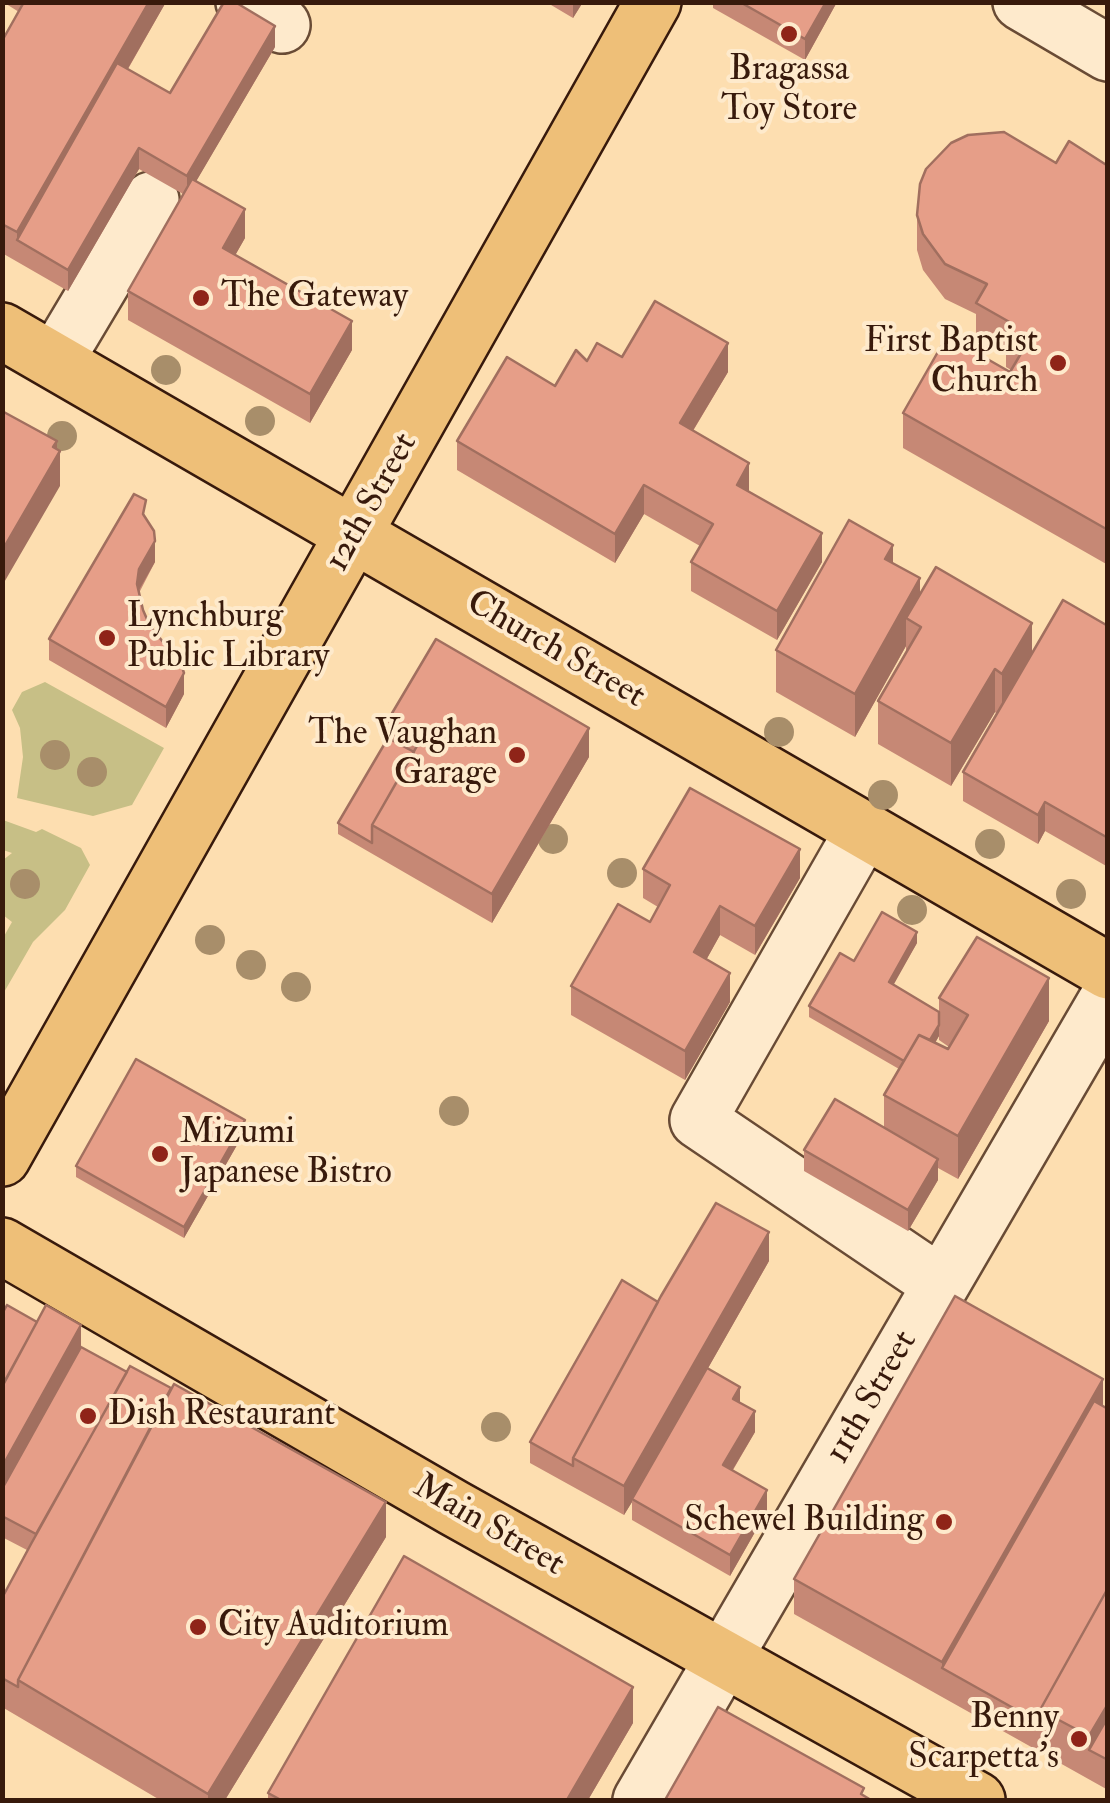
<!DOCTYPE html>
<html>
<head>
<meta charset="utf-8">
<style>
  body { margin:0 }
  #map { position:relative; width:1110px; height:1803px; overflow:hidden; background:#fddeb0; font-family:"IM FELL Double Pica",serif }
  canvas { display:block }
  .frame { position:absolute; inset:0; border:5px solid #381a0c; pointer-events:none }
</style>
</head>
<body>
<div id="map">
<canvas width="1110" height="1803"></canvas>
<div class="frame"></div>
</div>
<script>
const c = document.querySelector('canvas').getContext('2d');
c.lineJoin = 'round';
function fill(path, color) { c.fillStyle = color; c.fill(path, 'evenodd'); }
const toPath = rows => new Path2D(rows.map(r => 'M' + r).join(''));
function strokePath(path, color, width, dash) { c.strokeStyle = color; c.lineWidth = width; c.lineCap = dash ? 'butt' : 'round'; c.setLineDash(dash || []); c.stroke(path); }
function label(font, color, halo, rows, align = 'center') {
  c.font = font + ' "IM FELL Double Pica",serif'; c.lineWidth = 8; c.setLineDash([]); c.textBaseline = 'middle'; c.strokeStyle = halo; c.fillStyle = color; for (const [text, x, y, turn = 0] of rows) {
    c.save(); c.translate(x, y); c.rotate((+turn || 0) * Math.PI / 180); c.textAlign = isNaN(turn) ? turn : align; if (halo) c.strokeText(text, 0, 0); c.fillText(text, 0, 0); c.restore();
  }
}
fill(toPath([
  [45,682,164,748,132,805,93,816,17,798,23,757,20,728,12,710,22,692],
  [3,820,36,832,42,829,81,848,90,865,65,910,33,942,3,994,3,938,12,922,3,915,3,860,12,853,3,850]
]), '#c7bf86');
const minor = toPath([
  [244,2,282,25],
  [1021,2,1108,53],
  [55,361,151,200],
  [863,831,698,1120,939,1283],
  [641,1800,1108,998]
]);
const major = toPath([
  [2,331,1108,971],
  [2,1158,653,2],
  [2,1246,454,1508,977,1800]
]);
strokePath(minor, '#694b35', 60);
strokePath(major, '#381a0c', 60);
strokePath(minor, '#feeacc', 55);
strokePath(major, '#eebf78', 55);
c.fillStyle = '#a88e6a';
for (const [x, y] of [
  [166,370],
  [260,421],
  [62,436],
  [779,732],
  [55,755],
  [92,772],
  [883,795],
  [553,839],
  [990,844],
  [622,873],
  [25,884],
  [1071,894],
  [912,910],
  [210,940],
  [251,965],
  [296,987],
  [454,1111],
  [496,1427]
]) { c.beginPath(); c.arc(x, y, 15, 0, 2 * Math.PI); c.fill(); }
fill(toPath([
  [3,2,166,2,128,69,170,93,275,47,196,181,245,238,235,255,352,350,310,423,128,320,128,291,183,194,139,169,68,291,2,253,2,41,19,12],
  [546,2,583,2,573,18],
  [713,2,837,2,805,60,713,8],
  [1056,163,1108,166,1108,565,903,448,903,413,1011,370,1006,367,1006,355,976,338,976,314,945,299,923,270,917,250,917,215],
  [622,357,728,372,693,431,749,492,822,562,777,640,691,591,691,562,700,546,644,514,615,563,457,470,457,441,555,386,587,361],
  [146,518,155,562,139,593,143,610,150,626,184,694,166,728,49,660,49,639],
  [893,563,920,594,1032,654,1108,626,1108,867,1045,831,1038,844,963,801,963,772,997,714,995,712,951,786,878,744,878,701,906,653,906,646,855,737,776,692,776,650],
  [388,720,589,757,492,923,338,834,338,823,388,738],
  [643,869,800,878,755,955,720,935,706,960,730,1002,685,1080,571,1015,571,986,650,922,658,907,643,898],
  [917,943,893,984,939,1012,939,998,1049,1021,958,1179,938,1168,938,1180,908,1231,804,1171,804,1150,884,1128,884,1095,899,1069,809,1017,809,1006,854,961],
  [939,1036,939,1040,949,1047,948,1049,935,1043],
  [245,1131,184,1238,76,1177,76,1166],
  [769,1261,708,1368,740,1403,755,1432,733,1470,767,1511,730,1576,632,1520,632,1502,624,1515,530,1463,530,1442,658,1302],
  [2,1314,81,1347,386,1537,225,1800,160,1800,2,1707,2,1598,27,1550,2,1537],
  [1103,1407,1108,1409,1108,1790,794,1614,794,1579],
  [633,1723,588,1800,268,1800,268,1793]
]), '#c68875');
fill(toPath([
  [149,2,166,2,26,246,17,240,17,232],
  [573,2,583,2,573,18],
  [826,2,837,2,805,60,805,39],
  [275,26,275,47,187,197,187,176],
  [139,148,139,169,68,291,68,270],
  [245,209,245,238,223,277,223,248],
  [352,321,352,350,310,423,310,394],
  [728,343,728,372,680,452,680,423],
  [57,441,57,456,60,451,60,486,2,586,2,551],
  [749,463,749,492,737,485],
  [644,485,644,514,615,563,615,534],
  [822,533,822,562,777,640,777,611],
  [155,541,155,562,139,590,137,605,137,584,139,569],
  [893,545,893,588,885,559],
  [920,578,920,621,906,618,906,646,855,737,855,694],
  [1032,623,1032,666,1002,716,1002,674],
  [995,669,995,712,951,786,951,743],
  [184,673,184,694,166,728,166,707],
  [589,728,589,757,492,923,492,894],
  [1045,802,1045,831,1038,844,1038,815],
  [800,849,800,878,755,955,755,926],
  [720,906,720,935,694,982,694,952],
  [917,932,917,943,889,993,889,982],
  [730,973,730,1002,685,1080,685,1051],
  [1049,978,1049,1021,958,1179,958,1136],
  [939,1025,939,1036,914,1078,914,1067],
  [245,1120,245,1131,184,1238,184,1227],
  [938,1159,938,1180,908,1231,908,1210],
  [769,1232,769,1261,633,1500,632,1499,632,1502,624,1515,624,1486],
  [81,1325,81,1368,2,1510,2,1467],
  [1103,1379,1103,1414,942,1668,942,1662],
  [740,1387,740,1408,733,1399],
  [755,1411,755,1432,723,1486,723,1465],
  [767,1490,767,1511,730,1576,730,1555],
  [386,1502,386,1537,225,1800,208,1800,208,1794],
  [633,1687,633,1723,588,1800,567,1800],
  [1108,1704,1108,1746,1089,1750,1089,1736]
]), '#a16f5f');
const building = toPath([
  [24,2,149,2,17,232,2,224,2,41,24,2],
  [224,2,235,2,275,26,187,176,139,148,68,270,17,240,117,63,170,93,224,2],
  [740,2,826,2,805,39,740,2],
  [1004,132,1056,163,1069,141,1108,166,1108,530,903,413,947,336,1010,372,1026,345,1006,332,1013,324,976,303,987,284,945,264,923,234,917,215,920,184,926,169,951,143,968,135,1004,132],
  [192,179,245,209,223,248,352,321,310,394,128,291,192,179],
  [655,301,728,343,680,423,749,463,737,485,822,533,777,611,691,562,713,524,644,485,615,534,457,441,507,357,555,386,576,350,587,361,597,343,622,357,655,301],
  [2,411,57,441,53,447,60,451,2,551,2,411],
  [134,494,146,500,143,514,154,531,155,541,139,569,137,584,143,610,150,626,181,664,184,673,166,707,49,639,134,494],
  [849,520,893,545,885,559,920,578,855,694,776,650,849,520],
  [936,567,1032,623,1002,674,995,669,951,743,878,701,921,627,906,618,936,567],
  [1063,600,1108,626,1108,838,1045,802,1038,815,963,772,1063,600],
  [436,639,589,728,492,894,372,825,421,739,388,720,436,639],
  [388,738,414,752,372,825,372,843,338,823,388,738],
  [690,788,800,849,755,926,720,906,694,952,730,973,685,1051,571,986,618,904,650,922,670,885,643,869,690,788],
  [882,912,917,932,889,982,939,1012,939,1025,930,1040,919,1035,904,1061,809,1006,840,953,854,961,882,912],
  [977,937,1049,978,958,1136,884,1095,919,1035,948,1049,968,1015,939,998,977,937],
  [136,1059,245,1120,184,1227,76,1166,136,1059],
  [835,1099,938,1159,908,1210,804,1150,835,1099],
  [716,1203,769,1232,624,1486,573,1458,661,1296,716,1203],
  [622,1280,658,1302,573,1458,573,1466,530,1442,622,1280],
  [955,1296,1103,1379,942,1662,794,1579,955,1296],
  [7,1305,37,1322,2,1386,2,1314,7,1305],
  [46,1305,81,1325,2,1467,2,1387,46,1305],
  [81,1347,127,1372,36,1534,2,1516,2,1489,81,1347],
  [130,1366,171,1388,18,1680,18,1687,2,1678,2,1598,31,1544,130,1366],
  [707,1368,740,1387,733,1399,755,1411,723,1465,767,1490,730,1555,632,1499,707,1368],
  [174,1384,386,1502,208,1794,18,1680,174,1384],
  [1094,1401,1108,1409,1108,1588,1040,1710,1040,1723,942,1668,1094,1401],
  [404,1556,633,1687,567,1800,281,1800,268,1793,404,1556],
  [1108,1588,1108,1704,1089,1736,1040,1710,1108,1588],
  [718,1707,864,1788,861,1794,871,1800,665,1800,718,1707],
  [1108,1717,1108,1760,1089,1750,1108,1717]
]);
fill(building, '#e69e88');
strokePath(building, '#a16f5f', 2.5);
for (const [x, y, r, color] of [
  [789,34,10,"#8f2418"],
  [201,298,10,"#8f2418"],
  [1058,363,10,"#8f2418"],
  [107,638,10,"#8f2418"],
  [517,755,10,"#8f2418"],
  [160,1154,10,"#8f2418"],
  [88,1416,10,"#8f2418"],
  [944,1522,10,"#8f2418"],
  [198,1627,10,"#8f2418"],
  [1079,1739,10,"#8f2418"]
]) { const dot = new Path2D(); dot.arc(x, y, r, 0, 2 * Math.PI); c.fillStyle = color; c.fill(dot); strokePath(dot, '#feeacc', 4); }
label('35px', '#381a0c', '#feeacc', [
  ["Bragassa",789,71,"center"],
  ["Toy Store",789,111,"center"],
  ["The Gateway",221,298],
  ["First Baptist",1038,343,"right"],
  ["Church",1038,383,"right"],
  ["Lynchburg",127,618],
  ["Public Library",127,658],
  ["The Vaughan",497,735,"right"],
  ["Garage",497,775,"right"],
  ["Mizumi",180,1134],
  ["Japanese Bistro",180,1174],
  ["Dish Restaurant",108,1416],
  ["Schewel Building",924,1522,"right"],
  ["City Auditorium",218,1627],
  ["Benny",1059,1719,"right"],
  ["Scarpetta's",1059,1759,"right"]
], 'left');
label('35px', '#381a0c', '#feeacc', [
  ["12th Street",373,503,-61],
  ["Church Street",555,651,30],
  ["11th Street",873,1398,-60],
  ["Main Street",488,1527,30]
]);
</script>
</body>
</html>
